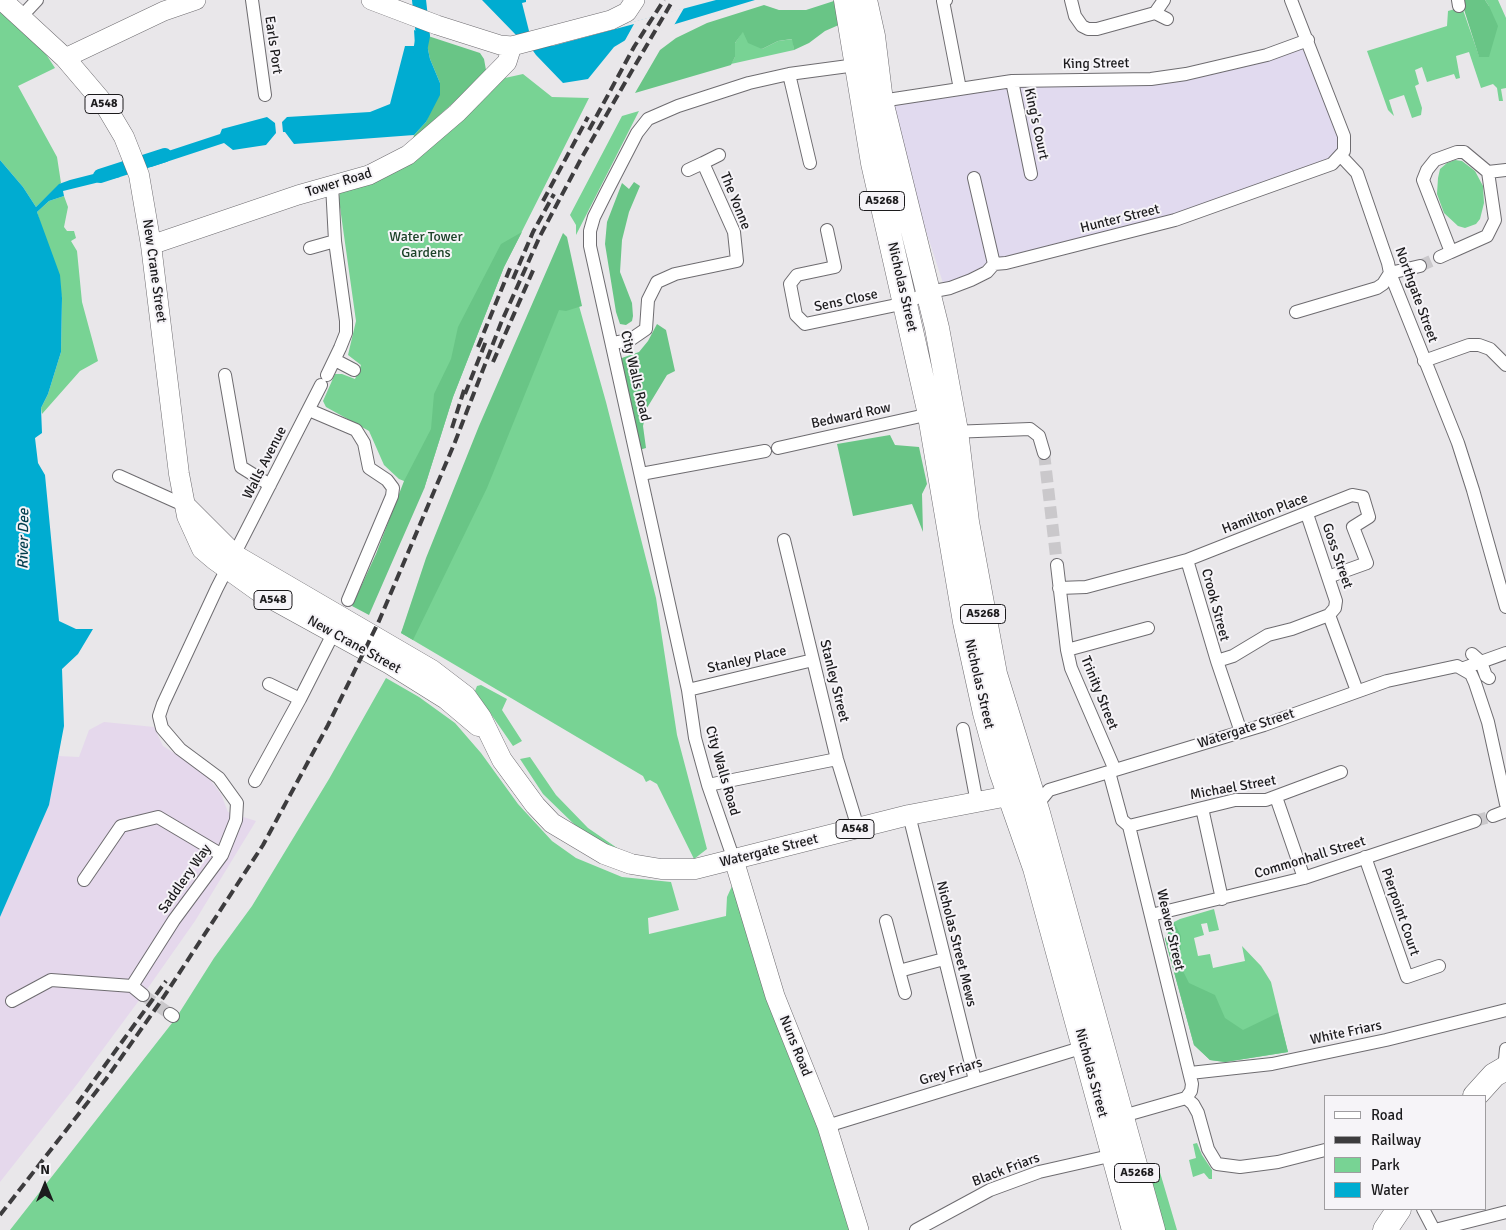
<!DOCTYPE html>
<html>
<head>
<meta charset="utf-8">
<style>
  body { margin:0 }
  #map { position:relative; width:1506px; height:1230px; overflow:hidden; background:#e9e7ea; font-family:Signika,sans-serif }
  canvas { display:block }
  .legend { position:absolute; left:1324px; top:1095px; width:162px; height:115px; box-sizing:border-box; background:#f6f4f8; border:1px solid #9f9da0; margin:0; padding:6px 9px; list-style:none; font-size:15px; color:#1c1b1d }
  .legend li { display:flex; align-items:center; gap:10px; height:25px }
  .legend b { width:25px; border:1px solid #9f9da0 }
  .north { position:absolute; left:20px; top:1160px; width:50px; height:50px; -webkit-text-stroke:4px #f6f4f8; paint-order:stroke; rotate:0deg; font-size:14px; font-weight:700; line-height:20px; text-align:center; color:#1c1b1d }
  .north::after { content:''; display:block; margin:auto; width:18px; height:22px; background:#1c1b1d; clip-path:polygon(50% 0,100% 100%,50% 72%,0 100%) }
</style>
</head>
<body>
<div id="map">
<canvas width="1506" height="1230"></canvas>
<ul class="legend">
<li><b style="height:6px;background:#fff"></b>Road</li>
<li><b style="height:6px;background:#3d3c3e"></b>Railway</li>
<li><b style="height:14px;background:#78d394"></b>Park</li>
<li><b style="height:14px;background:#00acd1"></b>Water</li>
</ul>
<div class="north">N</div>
</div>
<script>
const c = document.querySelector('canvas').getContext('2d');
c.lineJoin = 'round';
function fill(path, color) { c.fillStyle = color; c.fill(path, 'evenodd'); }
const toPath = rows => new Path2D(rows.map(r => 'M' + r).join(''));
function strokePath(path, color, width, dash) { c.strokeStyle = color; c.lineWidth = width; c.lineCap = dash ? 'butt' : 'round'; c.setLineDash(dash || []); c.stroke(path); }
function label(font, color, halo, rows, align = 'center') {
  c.font = font + ' Signika,sans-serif'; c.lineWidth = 4; c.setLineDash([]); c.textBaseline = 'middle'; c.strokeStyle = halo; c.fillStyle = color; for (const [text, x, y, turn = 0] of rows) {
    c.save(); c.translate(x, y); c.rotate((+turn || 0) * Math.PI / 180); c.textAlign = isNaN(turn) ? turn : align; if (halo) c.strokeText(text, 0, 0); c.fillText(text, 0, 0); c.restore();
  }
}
fill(toPath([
  [1308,40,1341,126,1341,156,1234,200,1006,263,971,280,943,283,883,99,960,86,1151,79]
]), '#e1daef');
fill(toPath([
  [104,722,154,727,163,746,205,773,221,794,228,812,256,821,195,921,143,995,78,1083,0,1182,0,917,49,805,58,756,79,757,89,730]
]), '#e5d8ec');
fill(toPath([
  [1485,0,1498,0,1506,18,1506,88,1501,89,1503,101,1499,101,1497,88,1493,84,1481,88,1469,52,1456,56,1460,78,1456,79,1454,74,1427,82,1422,67,1415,70,1419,84,1415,86,1422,108,1421,115,1412,118,1404,95,1389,100,1394,116,1388,110,1367,51,1447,26,1448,11,1462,7,1479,56,1489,6],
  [0,11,40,45,55,68,18,86,57,157,61,183,36,207,23,187,0,160],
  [743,31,762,49,778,41,793,39,794,50,731,64,735,57,735,43],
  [523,74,552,97,589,98,504,267,453,397,424,489,399,479,384,465,369,431,326,407,323,401,335,374,342,374,355,379,361,365,348,355,356,321,339,200,340,190,425,145,505,78],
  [639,111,576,235,576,225,570,215,622,116],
  [1455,160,1462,161,1475,171,1483,186,1484,203,1480,219,1476,224,1465,228,1458,226,1444,213,1437,194,1438,178,1440,169,1447,163],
  [64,196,68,207,64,227,67,231,74,231,76,238,71,241,77,251,82,302,98,361,80,371,42,414,41,408,48,394,61,352,62,298,37,212,49,201],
  [565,256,606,402,656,598,677,735,707,849,694,859,657,784,650,780,646,782,643,776,401,633],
  [386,678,419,697,455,723,481,753,518,804,552,841,576,858,622,877,671,882,679,910,648,918,649,934,726,916,727,897,732,886,817,1126,850,1230,10,1230,176,1018,214,958,252,906,329,779],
  [481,685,507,699,502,710,522,741,513,746,475,691,477,686],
  [530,757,556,795,588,828,623,852,598,841,578,828,543,794,520,759],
  [1214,909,1219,930,1209,932,1207,923,1201,924,1204,935,1194,938,1198,956,1210,954,1213,968,1245,961,1242,946,1261,966,1271,982,1288,1052,1225,1062,1210,1060,1194,1045,1165,939,1174,922,1180,919],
  [1197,1143,1202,1155,1212,1170,1212,1179,1209,1179,1204,1173,1193,1177,1189,1160,1196,1158,1193,1144],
  [1159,1169,1177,1230,1165,1230,1149,1172]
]), '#78d394');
fill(toPath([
  [837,0,841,24,825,31,809,43,794,50,792,39,778,41,762,49,748,43,743,32,735,43,735,57,731,65,635,93,660,50,676,38,707,23,764,5,779,10,806,10],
  [1461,0,1485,0,1489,6,1498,26,1489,57,1479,57],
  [425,35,480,53,484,59,486,70,482,77,413,139,414,135,426,122,440,83,430,59],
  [634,182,640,186,629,212,622,240,620,272,632,303,633,316,632,321,626,325,620,324,616,312,605,244,607,222,622,183,629,189],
  [522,232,504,267,453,397,424,489,369,615,352,606,376,554,404,481,431,429,434,394,451,359,458,327,501,244],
  [563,233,567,237,582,306,566,311,559,310,487,488,413,640,401,633,426,558,479,426],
  [657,324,666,330,675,371,667,375,647,408,643,426,646,448,639,450,619,359,639,352,648,341],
  [890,435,895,445,919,447,927,484,922,494,923,532,912,504,853,516,837,444],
  [1174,922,1181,936,1180,965,1189,983,1215,995,1225,1018,1243,1030,1278,1013,1288,1052,1225,1062,1210,1060,1194,1045,1165,939]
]), '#69c586');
fill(toPath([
  [482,0,526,0,526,2,522,3,530,35,551,44,716,0,755,0,629,38,614,47,588,79,563,83,536,55,521,34,516,35],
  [414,30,425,35,430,59,440,83,440,95,426,122,414,135,294,144,285,132,283,132,282,122,287,117,370,112,390,104,405,46,415,46],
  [267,117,275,123,276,133,266,145,233,150,224,143,151,167,147,158,220,134,222,129],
  [0,160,23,187,36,207,59,184,70,180,117,168,120,177,63,191,64,196,49,201,37,212,60,275,62,298,61,352,48,394,41,408,42,433,35,438,38,463,45,475,59,621,76,629,93,629,78,654,62,669,64,726,49,805,0,917]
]), '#00acd1');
fill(toPath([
  [684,8,673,27,630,40,623,44,634,24,552,46,551,44]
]), '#e9e7ea');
strokePath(toPath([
  [419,0,423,36,420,51],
  [100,176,165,155]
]), '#00acd1', 14);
strokePath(toPath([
  [1420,266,1440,257],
  [1044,453,1057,565],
  [1475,821,1493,816],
  [143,995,170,1014]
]), '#cac8cb', 12, [12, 6]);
const street = toPath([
  [252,0,265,95],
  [946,0,943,1,960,89],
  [1071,0,1075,16,1082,26,1088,29,1097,29,1155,13,1164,0],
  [1458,0,1459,6],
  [1155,13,1167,19],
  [21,17,37,0],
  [789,74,810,163],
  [1012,81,1031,174],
  [881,101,1012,81,1151,79,1186,74,1267,55,1308,40],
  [1341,156,1357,173,1388,263,1390,273,1458,443,1473,490,1506,607],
  [703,163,719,155],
  [1488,172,1506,170],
  [974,178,994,264],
  [827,230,835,267,797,275,790,284,796,315,805,324,906,303,929,292,950,288,971,280,987,272,994,264,1006,263,1175,220,1332,164,1344,151,1344,136,1291,0],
  [310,248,335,241],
  [1440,257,1451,252,1423,180,1427,170,1435,160,1457,152,1464,152,1488,172,1495,220,1487,236,1451,252],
  [1390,273,1420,266],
  [1296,312,1377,288,1383,284,1390,273],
  [613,343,630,340,646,329,648,300,657,282,675,274,737,261,734,232,703,163,688,170],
  [335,360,354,370],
  [1424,361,1469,345,1479,345,1490,349,1506,365],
  [225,375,241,467,270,485],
  [327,375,340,348,346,333,346,321,335,241,332,185],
  [309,410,356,430,364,443,369,468,387,480,393,488,392,496,348,600],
  [951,432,1030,429,1039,436,1044,453],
  [778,448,930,414],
  [641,474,765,451],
  [119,476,186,506],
  [1307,514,1336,601,1335,608,1329,615,1357,691],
  [784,540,837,759,858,828],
  [1187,560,1217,661,1233,656,1268,635,1292,629,1329,615],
  [1057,565,1067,650,1071,668,1115,770],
  [1059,588,1086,587,1187,560,1352,495,1363,497,1369,517,1353,527,1367,563,1328,577],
  [1067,650,1148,628],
  [1472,654,1481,662,1486,676,1489,678],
  [1217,661,1241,732],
  [1464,668,1506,653],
  [269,684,300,699],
  [688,690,813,660],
  [963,729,977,803],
  [1109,772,1122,820,1129,826,1192,1084,1191,1091,1186,1098,1116,1118],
  [255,781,300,699,337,626],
  [708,785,837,759],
  [1276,797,1304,878],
  [1036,806,1049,790,1264,725,1387,681,1457,666,1471,674,1475,683,1488,722,1506,804],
  [1202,808,1222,899],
  [909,815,975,1080],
  [1493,816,1506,811],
  [1129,826,1235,800,1266,800,1341,772],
  [1365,857,1407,977,1439,966],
  [734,860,708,785,695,738,688,690,590,246,590,231,594,217,606,193,637,133,648,119,678,106,749,83,789,74,856,65],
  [84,880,121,826,158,817,222,855],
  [1151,915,1304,878,1475,821],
  [886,921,899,971],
  [132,986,174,920,222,855,236,820,237,803,219,778,180,749,162,728,159,716,163,704,217,588,321,385],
  [132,986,143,995],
  [905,993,899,971,944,959],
  [12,1001,51,980,132,986],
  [170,1014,173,1016],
  [1504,1069,1506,1049],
  [1190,1073,1272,1064,1386,1040,1506,1010],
  [1186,1098,1193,1104,1198,1113,1208,1149,1217,1164,1240,1167,1278,1162,1325,1150],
  [827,1126,1084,1047],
  [1423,1209,1434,1230],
  [916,1230,990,1190,1039,1172,1114,1155],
  [1435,1230,1506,1212]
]);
const secondary = toPath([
  [371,0,437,25,500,45,512,46,611,20,627,12,635,0],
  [65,58,164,11,196,0],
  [151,245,298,195,369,175,408,155,457,113,507,62,512,46],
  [734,860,775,996,827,1126,859,1230]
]);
const primary = toPath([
  [2,0,65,58,105,105,124,137,139,175,151,245,179,474,187,516,202,549,215,560,261,593,390,664,446,699,478,726],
  [186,506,235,555,432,670,466,696,481,717,502,760,535,805,552,823,604,854,631,864,661,869,695,869,909,815,1024,793]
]);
const highway = toPath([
  [846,0,873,163,929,410,965,622,985,713,1001,771,1035,868,1134,1230],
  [865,0,873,36,881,101,937,328,956,431,967,522,995,674,1038,813,1153,1230],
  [1475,1096,1494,1075,1506,1068],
  [1385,1230,1399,1209]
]);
strokePath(street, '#6e6c70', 14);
strokePath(secondary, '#6e6c70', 20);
strokePath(primary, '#6e6c70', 21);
strokePath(highway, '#6e6c70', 25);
strokePath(street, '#fff', 12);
strokePath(secondary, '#fff', 19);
strokePath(primary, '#fff', 20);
strokePath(highway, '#fff', 24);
strokePath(toPath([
  [589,130,634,47,664,0],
  [543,201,588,117],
  [513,279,533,232,554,194],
  [478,347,511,266],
  [493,362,535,266],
  [465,394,486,341],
  [452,428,465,387],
  [77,1104,166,981],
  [0,1215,106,1079,161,1001,263,845,328,725,379,621,455,442,501,323,540,236,582,157,673,0]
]), '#3d3c3e', 4, [10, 5]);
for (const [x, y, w] of [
  [104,104,38],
  [882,201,45],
  [273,600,38],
  [983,614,45],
  [855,829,38],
  [1137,1173,45]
]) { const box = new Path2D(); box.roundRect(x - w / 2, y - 9.5, w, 19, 4); c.fillStyle = '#f6f4f8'; c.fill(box); strokePath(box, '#1c1b1d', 1); }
label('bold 12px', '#1c1b1d', null, [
  ["A548",104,104],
  ["A5268",882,201],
  ["A548",273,600],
  ["A5268",983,614],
  ["A548",855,829],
  ["A5268",1137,1173]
]);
label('14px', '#1c1b1d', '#f6f4f8', [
  ["Earls Port",273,45,82],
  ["King Street",1096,64,-1],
  ["King's Court",1036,124,78],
  ["Tower Road",339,183,-17],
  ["The Yonne",735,201,68],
  ["Hunter Street",1120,219,-14],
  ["New Crane Street",154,271,82],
  ["Nicholas Street",902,287,77],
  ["Northgate Street",1416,295,70],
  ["Sens Close",846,301,-12],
  ["City Walls Road",635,376,77],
  ["Bedward Row",851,416,-12],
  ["Walls Avenue",265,463,-63],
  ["Hamilton Place",1265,514,-21],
  ["Goss Street",1337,556,71],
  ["Crook Street",1215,605,75],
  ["New Crane Street",354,645,29],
  ["Stanley Place",747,660,-13],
  ["Stanley Street",834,681,76],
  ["Nicholas Street",979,684,77],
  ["Trinity Street",1099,693,68],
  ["Watergate Street",1246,729,-18],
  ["City Walls Road",722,771,74],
  ["Michael Street",1233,788,-10],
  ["Watergate Street",769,851,-14],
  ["Commonhall Street",1310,858,-17],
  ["Saddlery Way",185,879,-55],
  ["Pierpoint Court",1400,912,71],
  ["Weaver Street",1170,930,77],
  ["Nicholas Street Mews",956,944,76],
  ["White Friars",1346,1033,-12],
  ["Nuns Road",795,1046,68],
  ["Grey Friars",951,1072,-17],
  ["Nicholas Street",1091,1073,75],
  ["Black Friars",1006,1170,-21]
]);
label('14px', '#1d4329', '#f6f4f8', [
  ["Water Tower",426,237],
  ["Gardens",426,253]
]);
label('italic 15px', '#003d4d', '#f6f4f8', [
  ["River Dee",24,539,-89]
]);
</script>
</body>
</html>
